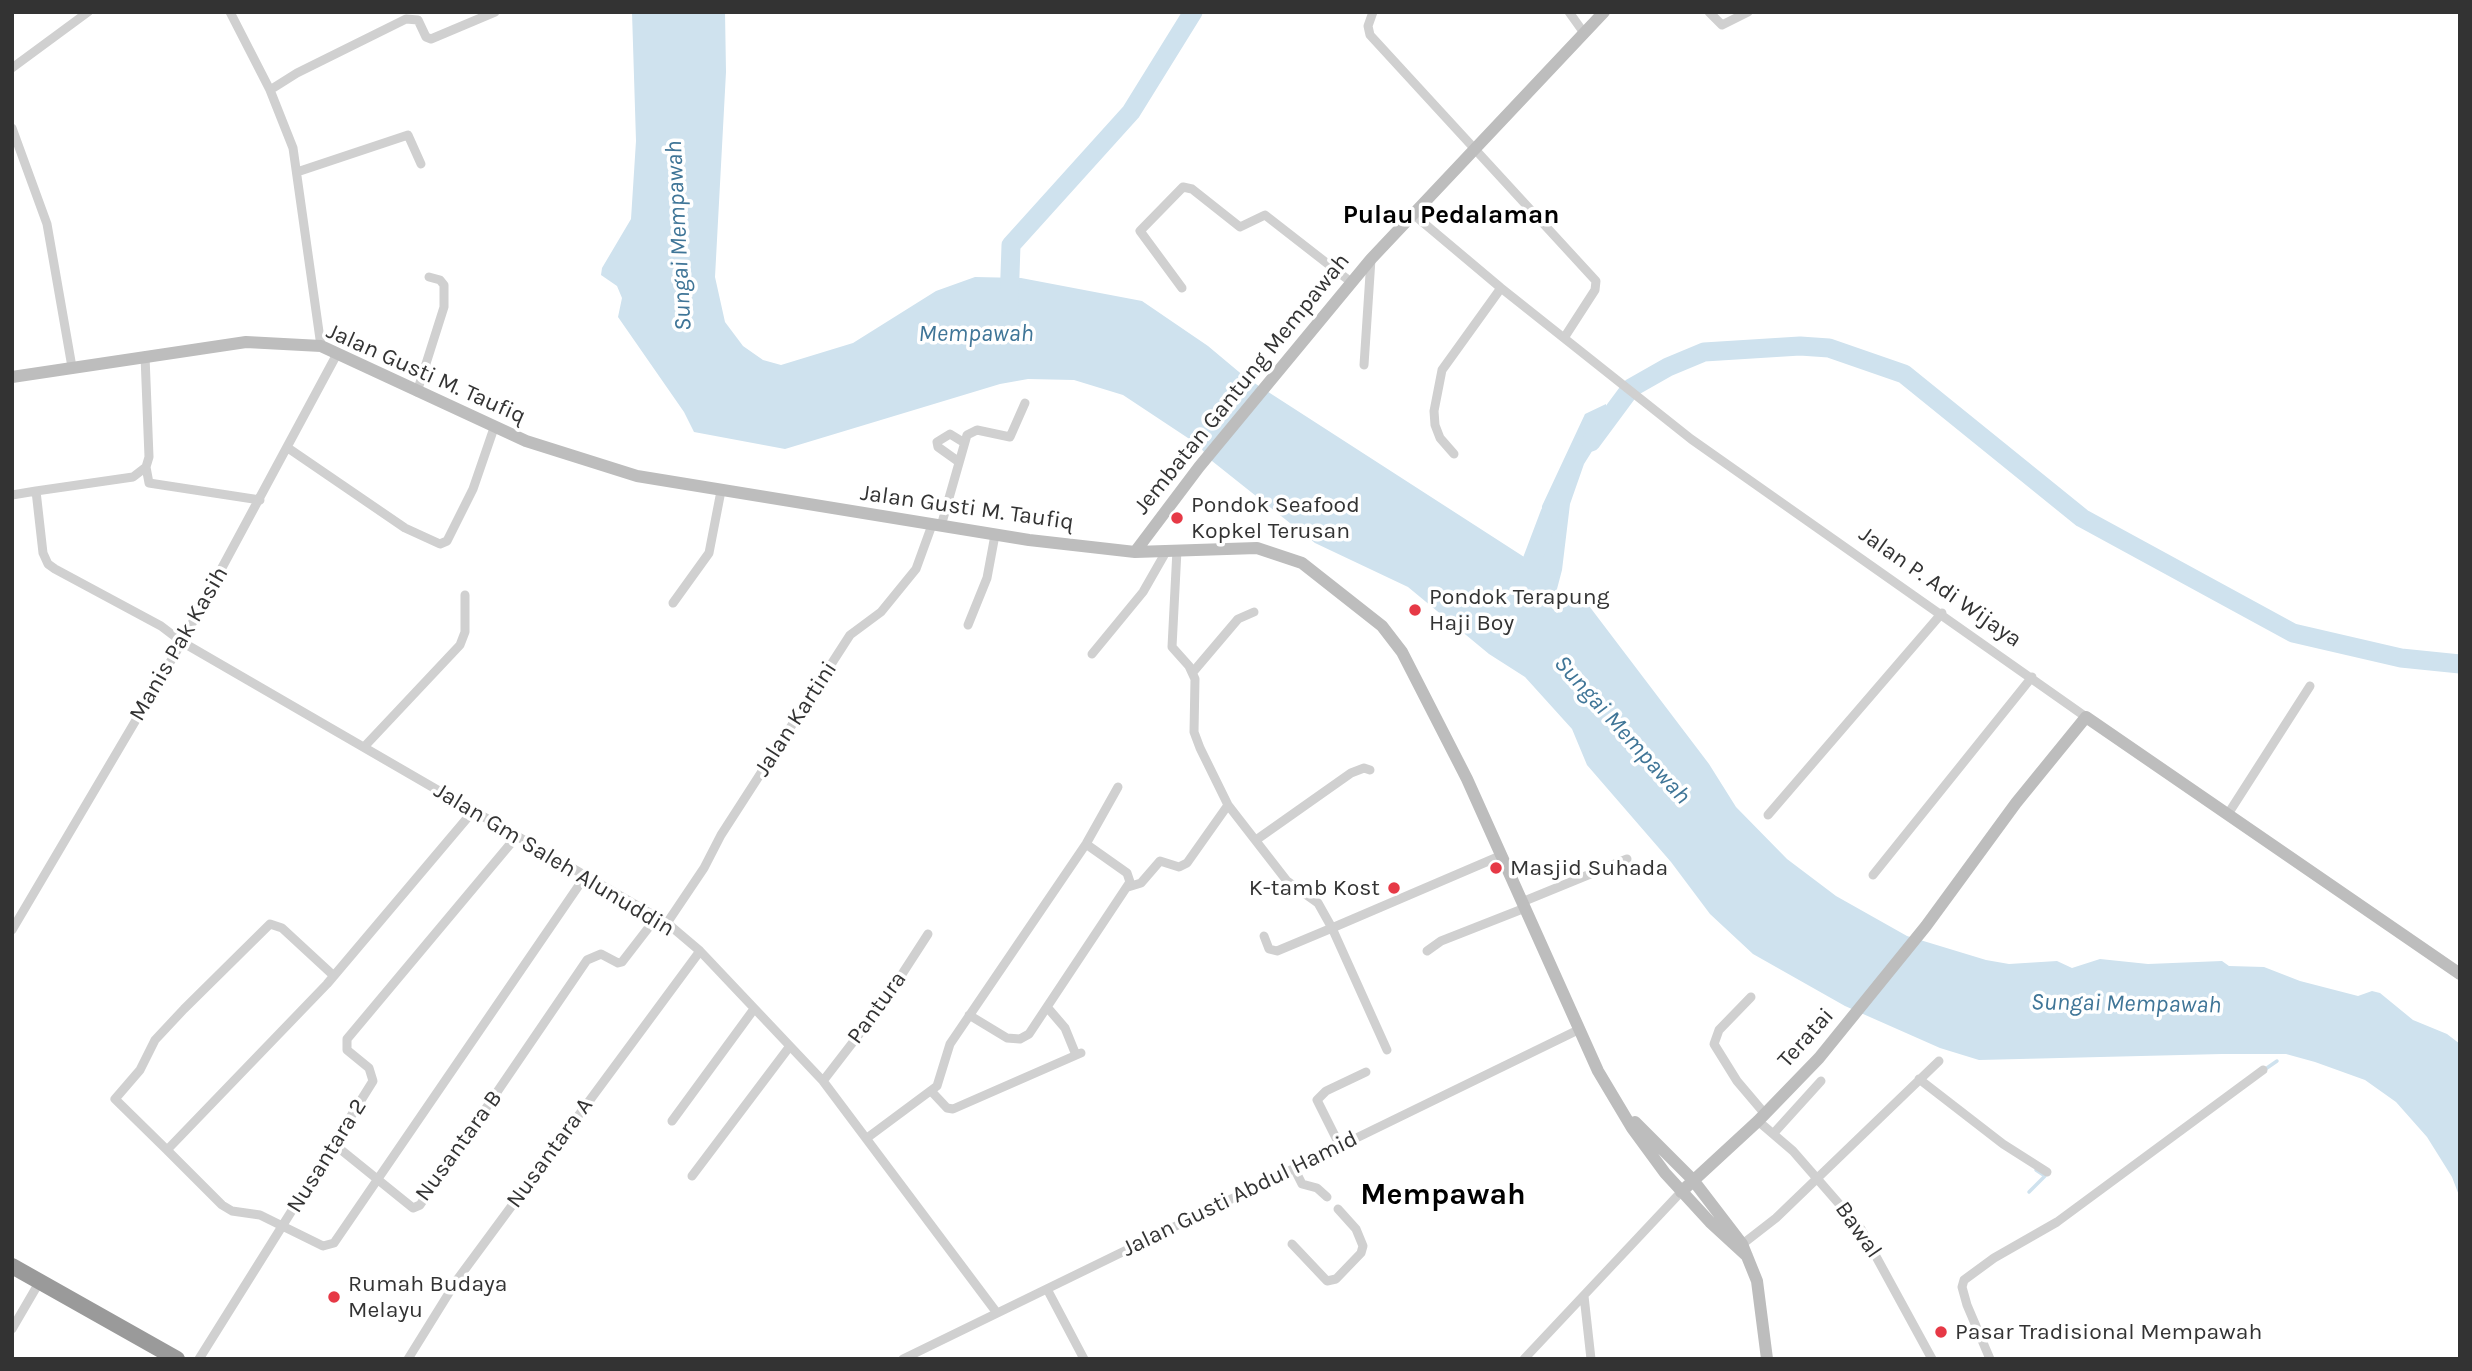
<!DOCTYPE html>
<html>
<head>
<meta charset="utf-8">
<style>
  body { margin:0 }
  #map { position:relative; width:2472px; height:1371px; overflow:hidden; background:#fff; font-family:Karla,sans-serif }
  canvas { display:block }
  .frame { position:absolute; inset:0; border:14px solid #333; pointer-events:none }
</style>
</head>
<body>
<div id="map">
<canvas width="2472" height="1371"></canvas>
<div class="frame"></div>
</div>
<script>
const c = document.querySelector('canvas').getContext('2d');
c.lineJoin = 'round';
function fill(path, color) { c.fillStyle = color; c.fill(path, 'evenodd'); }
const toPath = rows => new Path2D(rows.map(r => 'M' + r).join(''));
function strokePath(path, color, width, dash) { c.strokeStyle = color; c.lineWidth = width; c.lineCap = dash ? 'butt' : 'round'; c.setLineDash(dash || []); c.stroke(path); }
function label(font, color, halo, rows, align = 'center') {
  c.font = font + ' Karla,sans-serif'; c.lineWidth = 7; c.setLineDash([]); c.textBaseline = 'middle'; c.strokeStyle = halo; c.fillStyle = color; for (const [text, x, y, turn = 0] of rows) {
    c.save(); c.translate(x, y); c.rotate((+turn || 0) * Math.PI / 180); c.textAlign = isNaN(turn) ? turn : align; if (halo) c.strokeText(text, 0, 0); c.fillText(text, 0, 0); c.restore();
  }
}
fill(toPath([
  [632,12,725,12,726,72,715,277,725,322,743,346,763,360,781,365,853,343,936,291,975,277,1021,278,1142,301,1208,346,1245,377,1535,564,1540,548,1542,506,1585,414,1606,404,1606,429,1584,464,1570,504,1562,570,1552,608,1557,613,1580,594,1709,764,1736,807,1787,859,1836,896,1907,936,1986,960,2009,964,2057,961,2072,968,2100,959,2148,964,2222,961,2229,966,2264,967,2300,981,2358,996,2372,991,2380,993,2413,1020,2447,1034,2460,1044,2460,1198,2452,1177,2427,1137,2396,1102,2365,1080,2315,1062,2286,1054,2222,1054,1979,1060,1940,1048,1845,1006,1753,954,1710,914,1671,862,1587,765,1572,729,1525,677,1489,654,1408,587,1315,543,1212,461,1197,444,1123,395,1074,380,1028,379,1000,384,785,449,694,432,684,412,618,317,622,298,617,286,601,275,602,268,631,219,636,141]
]), '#cfe2ee');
strokePath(toPath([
  [2264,1070,2277,1061],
  [2029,1192,2045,1176,2036,1170]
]), '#cfe2ee', 3.5);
strokePath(toPath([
  [1009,304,1011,245,1131,112,1193,12],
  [1591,442,1631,388,1668,367,1704,352,1800,346,1829,348,1904,374,2082,518,2293,633,2401,658,2460,664],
  [1522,587,1550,513]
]), '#cfe2ee', 19);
strokePath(toPath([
  [230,12,270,90,293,148,321,346],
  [1373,12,1368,26,1370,35,1596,281,1595,290,1564,338],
  [1569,12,1584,33],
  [1709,12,1722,25,1748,12],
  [12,68,88,12],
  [270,90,297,73,406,19,418,20,426,37,431,39,495,12],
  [12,128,47,224,72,367],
  [297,172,408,135,421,164],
  [1413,214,1501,288,1691,439,2086,717],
  [1182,288,1140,231,1183,187,1192,189,1240,227,1265,215,1351,282],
  [1364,365,1371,259],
  [417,392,444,307,444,285,440,280,429,277],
  [288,448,405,528,440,544,447,541,473,489,494,428],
  [1454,454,1440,438,1435,425,1434,411,1442,370,1501,288],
  [959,462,938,447,937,442,950,434,963,442],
  [146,467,149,483,260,500],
  [36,491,133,477,146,467,149,457,145,356],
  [12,495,36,491,43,553,48,564,55,569,161,626,182,642,667,923,700,951,823,1081,997,1313],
  [941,526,967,435,977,430,1010,437,1025,403],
  [1177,550,1172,647,1189,666,1195,679,1194,732,1200,748,1228,805,1287,881,1318,903,1332,928,1500,856],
  [673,603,709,553,721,491],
  [968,625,987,578,995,535],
  [1092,654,1143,592,1167,550],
  [1193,672,1238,619,1254,612],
  [364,747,460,645,465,632,465,595],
  [474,810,327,984,167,1150,222,1205,232,1211,260,1215,323,1246,334,1243,586,875],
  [2228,814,2310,686],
  [1768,815,1942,613],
  [1256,840,1351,773,1364,768,1370,770],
  [1873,875,2032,677],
  [1128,887,1141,883,1160,861,1179,867,1187,863,1228,805],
  [1522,902,1627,859],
  [667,923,704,868,721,835,850,635,881,612,916,569,932,525],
  [12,930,182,642,337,354],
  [1264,936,1269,949,1277,951,1332,928,1387,1050],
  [1427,951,1441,941,1525,908],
  [1751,997,1719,1030,1714,1044,1737,1081,1765,1114],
  [1047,1007,1065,1028,1076,1055],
  [969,1015,1007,1038,1020,1039,1029,1034,1130,882,1127,873,1086,844],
  [1919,1079,2003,1144,2047,1172],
  [823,1081,884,1002,928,934],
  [932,1092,947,1108,953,1109,1081,1053],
  [672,1121,754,1009],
  [1758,1121,1793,1151,1861,1229,1932,1359],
  [1773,1134,1821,1081],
  [867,1138,937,1086,950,1044,1086,844,1118,787],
  [335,1145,413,1208,420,1205,587,960,601,954,618,963,622,962,656,918],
  [1340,1146,1317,1100,1326,1091,1366,1072],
  [167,1150,115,1099,140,1070,155,1040,184,1009,270,924,282,928,334,976],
  [1294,1168,1302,1184,1317,1188,1327,1197],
  [692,1176,790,1046],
  [1292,1244,1327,1281,1336,1279,1361,1253,1363,1246,1356,1229,1338,1209],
  [1740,1246,1776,1218,1939,1061],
  [1047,1289,1084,1359],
  [1584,1296,1591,1359],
  [12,1329,40,1281],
  [199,1359,373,1081,369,1068,347,1050,347,1039,517,836],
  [408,1359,457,1280,700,951],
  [903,1359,1578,1030],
  [1524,1359,1681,1192],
  [1990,1359,1967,1305,1962,1287,1964,1280,1994,1258,2057,1222,2263,1070]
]), '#d0d0d0', 9);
strokePath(toPath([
  [12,377,246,342,321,346,526,441,637,476,1029,540,1135,552,1257,548,1302,563,1382,626,1402,652,1467,779,1598,1071,1632,1128,1665,1173,1710,1222,1747,1256],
  [1135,552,1199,467,1371,259,1604,12],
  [1635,1122,1693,1180,1742,1244,1757,1281,1767,1359],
  [1681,1192,1758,1121,1819,1058,1926,926,2016,803,2086,717,2460,974]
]), '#bdbdbd', 12);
strokePath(toPath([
  [12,1266,177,1359]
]), '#9a9a9a', 16);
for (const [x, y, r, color] of [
  [1177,518,7,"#e63946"],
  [1415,610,7,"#e63946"],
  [1496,868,7,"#e63946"],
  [1394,888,7,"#e63946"],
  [334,1297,7,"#e63946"],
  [1941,1332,7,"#e63946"]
]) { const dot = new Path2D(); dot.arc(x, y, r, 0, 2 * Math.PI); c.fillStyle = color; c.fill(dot); strokePath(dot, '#fff', 2.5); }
label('23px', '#333', '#fff', [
  ["Jalan Gusti M. Taufiq",426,374,24],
  ["Jembatan Gantung Mempawah",1242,384,-51],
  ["Jalan Gusti M. Taufiq",967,508,8],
  ["Jalan P. Adi Wijaya",1940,587,35],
  ["Manis Pak Kasih",179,644,-60],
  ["Jalan Kartini",796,719,-57],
  ["Jalan Gm Saleh Alunuddin",554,860,31],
  ["Pantura",877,1008,-54],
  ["Teratai",1806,1038,-48],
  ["Nusantara B",459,1146,-54],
  ["Nusantara A",550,1153,-54],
  ["Nusantara 2",327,1156,-58],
  ["Jalan Gusti Abdul Hamid",1240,1194,-26],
  ["Bawal",1858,1230,55]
]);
label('23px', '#333', '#fff', [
  ["Pondok Seafood",1191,505],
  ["Kopkel Terusan",1191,531],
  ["Pondok Terapung",1429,597],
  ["Haji Boy",1429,623],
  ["Masjid Suhada",1510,868],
  ["K-tamb Kost",1380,888,"right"],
  ["Rumah Budaya",348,1284],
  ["Melayu",348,1310],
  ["Pasar Tradisional Mempawah",1955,1332]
], 'left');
label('italic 24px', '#3f7597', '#fff', [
  ["Sungai Mempawah",679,236,-93],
  ["Mempawah",976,334],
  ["Sungai Mempawah",1622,730,48],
  ["Sungai Mempawah",2126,1004,1]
]);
label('bold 26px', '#000', '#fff', [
  ["Pulau Pedalaman",1451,216]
]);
label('bold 30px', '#000', '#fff', [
  ["Mempawah",1443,1195]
]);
</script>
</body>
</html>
